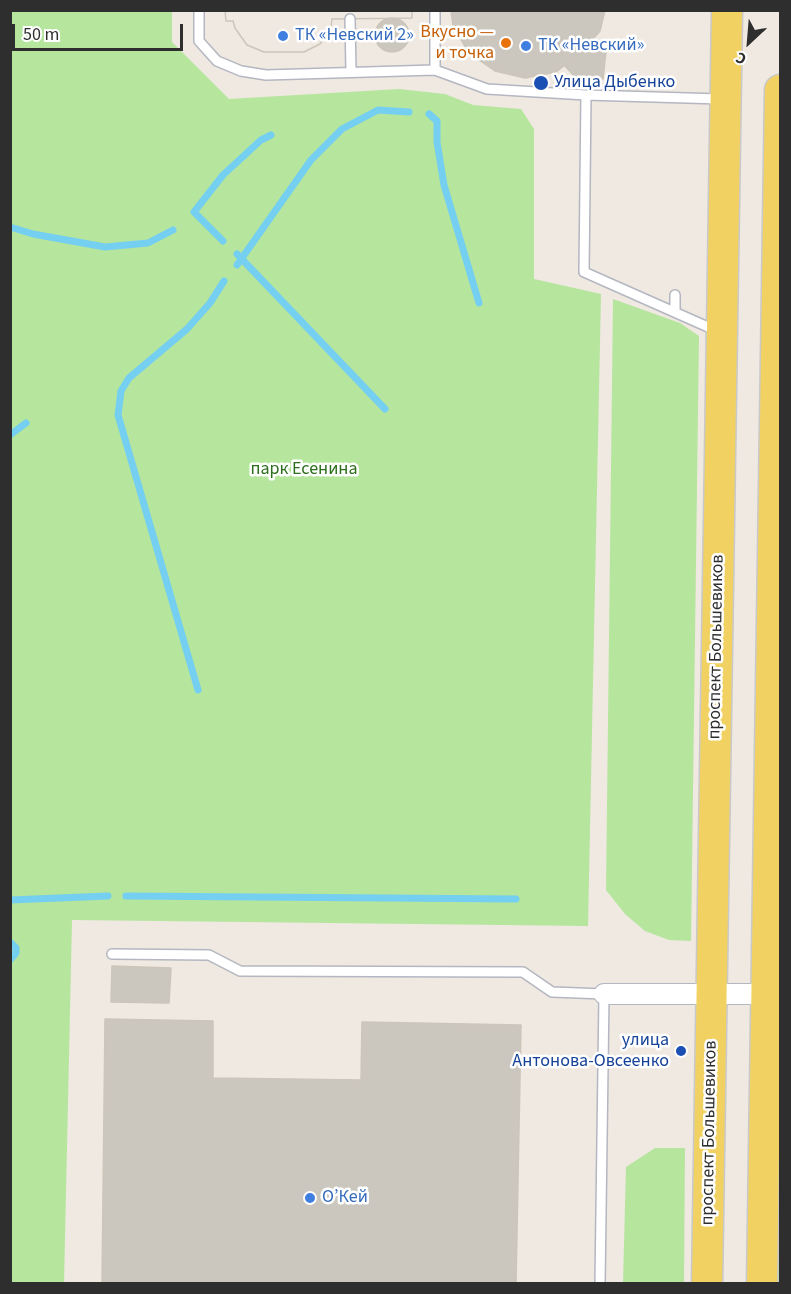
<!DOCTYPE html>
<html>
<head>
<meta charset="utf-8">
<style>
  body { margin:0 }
  #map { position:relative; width:791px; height:1294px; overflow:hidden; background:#efe9e1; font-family:"Source Sans 3",sans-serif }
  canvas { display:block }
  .frame { position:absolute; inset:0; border:12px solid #2e2e2e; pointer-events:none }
  .north { position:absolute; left:719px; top:12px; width:60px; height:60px; -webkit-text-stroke:4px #fff; paint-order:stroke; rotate:206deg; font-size:16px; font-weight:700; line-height:24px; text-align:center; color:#2e2e2e }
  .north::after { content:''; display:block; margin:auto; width:21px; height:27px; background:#2e2e2e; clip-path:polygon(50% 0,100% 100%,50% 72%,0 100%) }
  .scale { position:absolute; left:12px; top:24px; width:171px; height:27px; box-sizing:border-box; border:3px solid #2e2e2e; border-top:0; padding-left:8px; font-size:18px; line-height:21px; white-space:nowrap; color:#2e2e2e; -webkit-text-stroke:4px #fff; paint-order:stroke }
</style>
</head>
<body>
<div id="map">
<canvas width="791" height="1294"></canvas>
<div class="frame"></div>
<div class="north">С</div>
<div class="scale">50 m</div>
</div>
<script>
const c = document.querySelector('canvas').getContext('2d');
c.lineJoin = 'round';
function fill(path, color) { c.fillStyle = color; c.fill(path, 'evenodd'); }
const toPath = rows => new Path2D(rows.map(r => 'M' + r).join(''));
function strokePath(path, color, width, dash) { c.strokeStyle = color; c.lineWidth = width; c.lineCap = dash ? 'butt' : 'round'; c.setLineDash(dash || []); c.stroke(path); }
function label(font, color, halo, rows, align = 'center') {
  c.font = font + ' "Source Sans 3",sans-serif'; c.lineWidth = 5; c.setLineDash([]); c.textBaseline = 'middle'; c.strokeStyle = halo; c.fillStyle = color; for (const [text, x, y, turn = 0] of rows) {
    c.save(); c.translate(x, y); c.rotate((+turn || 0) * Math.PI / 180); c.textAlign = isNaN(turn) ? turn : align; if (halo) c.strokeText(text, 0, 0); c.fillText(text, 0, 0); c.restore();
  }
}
fill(toPath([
  [10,11,172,11,172,42,229,99,399,89,445,94,473,105,521,109,534,129,534,279,601,294,588,926,72,920,64,1284,10,1283],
  [613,299,680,323,699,336,691,941,669,940,645,931,625,914,606,890],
  [780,1022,780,1283,776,1283],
  [655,1148,685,1148,684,1283,623,1283,626,1167]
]), '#b6e59e');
strokePath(toPath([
  [429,114,437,121,437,142,444,185,479,303],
  [10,227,33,234,105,247,148,243,173,230],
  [223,241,194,212,223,175,261,140,271,135],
  [237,254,385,409],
  [237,265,311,160,342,129,378,110,409,112],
  [10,435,26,423],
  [198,690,118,415,121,391,129,378,187,329,210,303,224,281],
  [126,896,516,899],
  [10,900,108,896],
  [10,942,16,948,16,953,10,960]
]), '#75cff0', 7);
const building = toPath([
  [225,10,412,10,412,18,332,19,331,27,320,44,304,52,264,52,247,45,235,28,233,21,226,21,225,10],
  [225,10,412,10,412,18,332,19,331,27,320,44,304,52,264,52,247,45,235,28,233,21,226,21,225,10],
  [451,10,605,10,600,31,581,53,556,72,525,78,495,71,469,53,453,26,451,10],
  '375 35a17 17 0 1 1 34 0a17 17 0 1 1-34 0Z',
  [594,40,606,51,603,79,576,78,565,66,594,40],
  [112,966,171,968,169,1003,111,1002,112,966],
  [105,1019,213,1021,213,1078,361,1080,362,1022,521,1025,516,1284,102,1284,105,1019]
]);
fill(building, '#cbc7bf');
strokePath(building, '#cbc5ba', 1.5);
const lane = toPath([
  [199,10,199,41,217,61,241,71,266,75,435,70,487,89,586,95,721,99],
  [350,19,351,72],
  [435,70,435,10],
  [586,95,584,272,717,331],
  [675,311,675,295],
  [112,954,209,955,240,971,523,972,552,992,604,994,600,1284]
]);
const street = toPath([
  [604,994,778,994]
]);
const primary = toPath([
  [707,1284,727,10],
  [762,1284,780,90]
]);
strokePath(lane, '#b4b7c1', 12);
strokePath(street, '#b4b7c1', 22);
strokePath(primary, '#c9c9c9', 33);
strokePath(lane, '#fff', 9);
strokePath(street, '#fff', 20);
strokePath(primary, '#f2d163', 30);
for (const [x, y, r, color] of [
  [283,36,6,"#3f7fe0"],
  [506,43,6,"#e8710a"],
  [526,46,6,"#3f7fe0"],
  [541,83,8,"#1a4fb4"],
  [681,1051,6,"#1a4fb4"],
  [310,1198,6,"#3f7fe0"]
]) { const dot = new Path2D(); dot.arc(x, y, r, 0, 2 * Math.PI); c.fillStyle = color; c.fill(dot); strokePath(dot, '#fff', 2); }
label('18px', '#c56008', '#fff', [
  ["Вкусно —",494,33],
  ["и точка",494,54]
], 'right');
label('18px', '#366cbe', '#fff', [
  ["ТК «Невский 2»",295,36],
  ["ТК «Невский»",538,46],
  ["О’Кей",322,1198]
], 'left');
label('18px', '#164399', '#fff', [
  ["Улица Дыбенко",554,83],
  ["улица",669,1041,"right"],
  ["Антонова-Овсеенко",669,1062,"right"]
], 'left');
label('18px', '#2c6e1b', '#fff', [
  ["парк Есенина",304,470]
]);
label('18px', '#2e2e2e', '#fff', [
  ["проспект Большевиков",717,647,-89],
  ["проспект Большевиков",710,1133,-89]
]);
</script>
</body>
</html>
